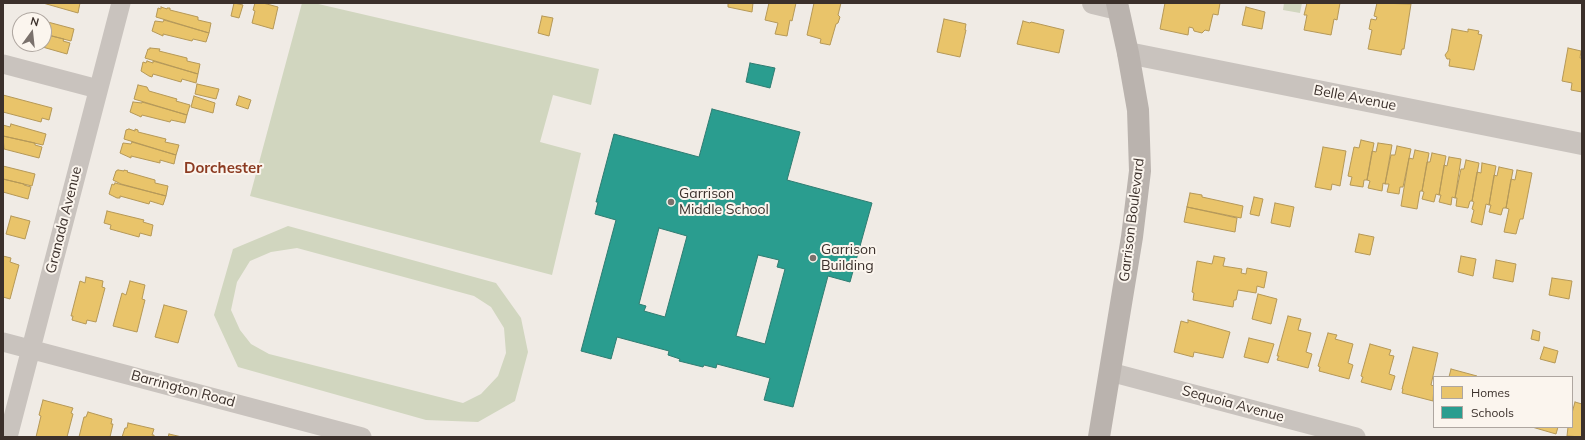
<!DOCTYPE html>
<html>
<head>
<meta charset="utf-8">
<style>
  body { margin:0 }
  #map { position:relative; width:1585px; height:440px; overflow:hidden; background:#f0ebe5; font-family:Mulish,sans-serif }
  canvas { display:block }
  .frame { position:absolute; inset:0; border:4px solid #3b302b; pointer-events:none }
  .legend { position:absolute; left:1433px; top:376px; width:140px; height:52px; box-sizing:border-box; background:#fbf5ee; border:1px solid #aea6a0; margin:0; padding:5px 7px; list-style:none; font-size:12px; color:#3b302b }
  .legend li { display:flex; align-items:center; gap:8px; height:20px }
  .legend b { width:20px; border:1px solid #aea6a0 }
  .north { position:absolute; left:12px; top:12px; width:40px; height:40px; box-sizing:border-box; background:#fbf5ee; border:1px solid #aea6a0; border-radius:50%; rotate:15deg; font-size:11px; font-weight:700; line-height:16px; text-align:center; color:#3b302b }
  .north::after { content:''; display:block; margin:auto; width:14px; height:18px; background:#7a716c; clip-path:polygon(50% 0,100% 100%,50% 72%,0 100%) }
</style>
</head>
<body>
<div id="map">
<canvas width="1585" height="440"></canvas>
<div class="frame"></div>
<ul class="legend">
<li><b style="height:11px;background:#e9c46a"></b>Homes</li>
<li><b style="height:11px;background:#2a9d8f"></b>Schools</li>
</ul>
<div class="north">N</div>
</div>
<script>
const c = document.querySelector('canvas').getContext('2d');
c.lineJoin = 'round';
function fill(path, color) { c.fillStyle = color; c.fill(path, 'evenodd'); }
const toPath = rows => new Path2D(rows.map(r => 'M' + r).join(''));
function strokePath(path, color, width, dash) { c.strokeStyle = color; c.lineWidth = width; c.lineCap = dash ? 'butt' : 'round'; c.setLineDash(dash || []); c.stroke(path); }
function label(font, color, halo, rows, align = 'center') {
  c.font = font + ' Mulish,sans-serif'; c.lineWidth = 4; c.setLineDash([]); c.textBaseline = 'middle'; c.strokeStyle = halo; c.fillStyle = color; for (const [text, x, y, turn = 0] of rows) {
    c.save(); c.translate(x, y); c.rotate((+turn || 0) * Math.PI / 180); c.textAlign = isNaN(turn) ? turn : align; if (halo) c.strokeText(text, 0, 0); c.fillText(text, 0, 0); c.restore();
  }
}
fill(toPath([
  [302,3,314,3,599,69,591,105,553,95,540,142,581,153,552,275,250,196],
  [1284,3,1302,3,1300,13,1283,10],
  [288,226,496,283,521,318,528,352,515,401,478,422,426,420,238,367,214,315,233,249],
  [297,248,474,296,491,307,504,328,506,353,498,376,481,394,463,403,269,354,251,344,240,330,231,310,237,282,250,261,271,252]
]), '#d1d6bf');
const homes = toPath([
  [43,3,80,3,78,13,43,3],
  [234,3,243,5,239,18,231,16,234,3],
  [255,3,263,3,278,7,273,29,252,23,255,11,253,10,255,3],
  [728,3,753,3,752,12,728,7,728,3],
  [769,3,796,3,792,21,790,20,787,36,775,34,778,23,765,20,769,3],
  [814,3,841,3,838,15,840,17,838,23,836,24,830,45,820,43,821,39,807,35,814,3],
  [1165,3,1220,3,1218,15,1213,14,1209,31,1205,30,1202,33,1194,31,1193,28,1189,27,1188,35,1160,29,1165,3],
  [1307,3,1340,3,1337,20,1334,19,1331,35,1304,30,1307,15,1304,15,1307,3],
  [1377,3,1411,4,1404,49,1402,49,1401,55,1368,49,1372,30,1369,29,1371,19,1376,20,1377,17,1374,16,1377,3],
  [161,7,167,9,167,8,170,8,170,10,198,17,198,20,211,23,209,33,156,17,158,8,161,9,161,7],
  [1246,7,1265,12,1262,29,1242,25,1246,7],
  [542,16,553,18,549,36,538,33,542,16],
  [944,19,966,24,965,30,966,30,960,57,937,52,944,19],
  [164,20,209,33,206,42,193,39,192,41,163,34,163,36,152,31,155,21,163,22,164,20],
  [44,21,74,29,71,41,44,34,44,21],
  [1023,21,1030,23,1031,22,1064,30,1059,53,1017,44,1023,21],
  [1452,29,1468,32,1468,29,1479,31,1478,34,1482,35,1474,70,1449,66,1450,59,1447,59,1445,55,1448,51,1452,29],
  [44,34,64,39,63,41,70,43,67,54,32,44,44,44,44,34],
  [150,48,160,49,159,51,187,58,187,61,200,64,198,74,145,58,148,49,150,49,150,48],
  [1568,48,1581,51,1580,58,1582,58,1582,92,1571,90,1572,83,1562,81,1568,48],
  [147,61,153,63,153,61,198,74,196,83,182,79,181,82,153,74,152,77,149,76,141,71,143,62,146,63,147,61],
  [197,84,219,89,216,99,195,94,197,84],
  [138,85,147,87,149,91,177,99,176,101,190,105,187,115,134,99,138,85],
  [3,95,52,108,49,120,42,118,41,122,3,112,3,95],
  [194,96,215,103,213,113,191,107,194,96],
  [239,96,251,100,248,109,236,105,239,96],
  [133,102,142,103,142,102,187,115,185,123,171,120,170,122,142,115,141,117,139,116,130,112,133,102],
  [11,124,46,134,43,145,3,136,3,125,10,127,11,124],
  [129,129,135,131,135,129,138,130,138,132,166,139,165,142,179,145,176,155,124,139,126,130,129,129],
  [3,136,35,143,35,145,42,147,39,158,4,149,3,136],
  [1361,140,1374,143,1367,180,1364,180,1363,187,1350,185,1352,177,1348,176,1354,147,1359,148,1361,140],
  [132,142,176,155,174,164,160,160,160,163,131,156,131,158,120,153,123,143,131,144,132,142],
  [1378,143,1392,145,1385,184,1383,183,1382,191,1368,188,1370,181,1367,180,1372,151,1376,152,1378,143],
  [1397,146,1411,149,1403,187,1400,187,1399,194,1387,192,1389,184,1385,184,1391,155,1395,155,1397,146],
  [1323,147,1346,151,1340,186,1332,184,1331,190,1315,187,1323,147],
  [1415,150,1429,153,1422,191,1420,191,1417,209,1401,206,1409,158,1413,159,1415,150],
  [1432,153,1446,156,1439,195,1436,194,1434,202,1422,199,1424,192,1422,191,1427,162,1430,162,1432,153],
  [1449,157,1461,159,1455,198,1452,197,1451,205,1439,202,1441,195,1439,195,1444,165,1447,166,1449,157],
  [1466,160,1479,163,1472,201,1470,201,1468,208,1456,206,1457,198,1455,198,1461,169,1464,169,1466,160],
  [1482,163,1496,166,1489,205,1486,204,1482,225,1471,222,1474,210,1472,209,1474,202,1472,201,1477,172,1481,173,1482,163],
  [3,166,35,174,32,186,3,179,3,166],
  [1499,167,1513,170,1506,208,1503,208,1501,215,1489,212,1491,205,1489,205,1494,175,1497,176,1499,167],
  [118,170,124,171,124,170,128,171,127,172,155,180,155,183,168,186,166,196,121,184,113,180,116,171,118,170],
  [1517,170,1532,173,1523,219,1520,219,1516,234,1504,232,1509,209,1506,208,1511,179,1515,180,1517,170],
  [3,179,24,184,24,185,31,187,28,199,3,192,3,179],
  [115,183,166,196,163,205,150,201,149,204,120,196,120,198,117,198,109,194,112,184,114,185,115,183],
  [1190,193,1202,195,1202,197,1243,206,1241,218,1187,207,1190,193],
  [1254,197,1263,199,1259,216,1250,214,1254,197],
  [1275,203,1294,207,1290,227,1271,223,1275,203],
  [1187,207,1237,218,1235,232,1184,222,1187,207],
  [107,211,144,220,143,222,153,225,151,236,140,233,139,237,110,229,111,225,104,223,107,211],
  [11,216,30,221,25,239,6,234,11,216],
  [1359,234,1374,237,1370,255,1355,252,1359,234],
  [3,256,11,258,10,262,19,265,10,299,3,297,3,256],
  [1214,256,1225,258,1223,266,1242,269,1241,273,1246,274,1247,268,1267,272,1264,288,1257,286,1256,293,1238,290,1236,300,1234,300,1233,307,1193,300,1194,293,1192,292,1197,261,1212,264,1214,256],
  [1461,256,1476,259,1473,276,1458,272,1461,256],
  [1496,260,1516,264,1513,282,1493,278,1496,260],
  [86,277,103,281,102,287,105,288,96,322,87,320,86,324,72,320,73,316,71,316,80,281,85,283,86,277],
  [1552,278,1572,281,1569,299,1549,295,1552,278],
  [130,281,145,285,142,299,145,300,137,332,113,326,122,293,126,295,130,281],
  [1258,294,1277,299,1271,324,1252,319,1258,294],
  [164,305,187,311,178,343,155,337,164,305],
  [1288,316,1301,319,1298,330,1311,333,1306,352,1312,354,1308,368,1277,360,1279,356,1277,356,1288,316],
  [1188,320,1230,332,1223,358,1194,352,1193,357,1174,352,1181,321,1188,323,1188,320],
  [1533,330,1540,332,1539,341,1531,339,1533,330],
  [1328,333,1337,335,1335,339,1353,344,1348,363,1353,365,1349,379,1319,371,1320,367,1318,366,1328,333],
  [1249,338,1274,344,1268,363,1244,357,1249,338],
  [1370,344,1391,350,1389,355,1394,356,1389,374,1395,376,1391,390,1361,382,1363,377,1361,376,1370,344],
  [1413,347,1438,353,1431,385,1434,386,1433,401,1402,393,1403,389,1402,389,1413,347],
  [1544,347,1558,351,1555,363,1540,359,1544,347],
  [1451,369,1477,376,1477,377,1449,377,1451,369],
  [43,400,73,408,71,413,73,414,67,437,36,437,41,416,39,415,43,400],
  [1575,402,1582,404,1582,437,1567,436,1568,427,1572,427,1572,413,1575,402],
  [88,412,112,419,111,424,113,424,110,437,79,437,84,417,86,417,88,412],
  [128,423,154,429,152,435,154,435,154,437,122,437,125,428,127,428,128,423],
  [1532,427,1558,427,1556,434,1532,427],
  [169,434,182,437,168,437,169,434]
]);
fill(homes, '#e9c46a');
strokePath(homes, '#b59857', 1);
const schools = toPath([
  [750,63,775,68,770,88,746,82,750,63],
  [712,109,800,132,787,180,872,203,850,282,828,276,793,407,764,400,770,378,717,364,716,368,704,365,703,367,679,361,680,359,668,355,669,351,617,337,611,359,581,351,616,220,595,214,598,202,596,202,614,134,699,157,712,109],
  [659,228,687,236,665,317,644,311,646,306,639,304,659,228],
  [758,255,779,260,777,267,785,269,765,344,736,336,758,255]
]);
fill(schools, '#2a9d8f');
strokePath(schools, '#2f7c71', 1);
strokePath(toPath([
  [3,64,98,89],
  [3,342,362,437],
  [1110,372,1356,437],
  [8,437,121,3]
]), '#c9c3be', 19);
strokePath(toPath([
  [1093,3,1118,9],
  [1128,53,1582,144]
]), '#c9c3be', 22);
strokePath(toPath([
  [1099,437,1132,237,1140,171,1138,110,1128,53,1117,3]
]), '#bab3ae', 22);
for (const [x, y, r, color] of [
  [671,202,4,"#7a716c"],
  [813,258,4,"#7a716c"]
]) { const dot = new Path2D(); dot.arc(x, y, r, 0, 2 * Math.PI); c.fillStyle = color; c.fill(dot); strokePath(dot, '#fbf5ee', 1.5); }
label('14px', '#3b302b', '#fbf5ee', [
  ["Belle Avenue",1355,98,11],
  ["Granada Avenue",64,220,-76],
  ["Garrison Boulevard",1132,220,-83],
  ["Barrington Road",183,389,15],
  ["Sequoia Avenue",1233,404,15]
]);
label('14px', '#3b302b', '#fbf5ee', [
  ["Garrison",679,194],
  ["Middle School",679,210],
  ["Garrison",821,250],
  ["Building",821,266]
], 'left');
label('bold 15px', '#8c3b22', '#fbf5ee', [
  ["Dorchester",223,168]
]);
</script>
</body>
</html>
